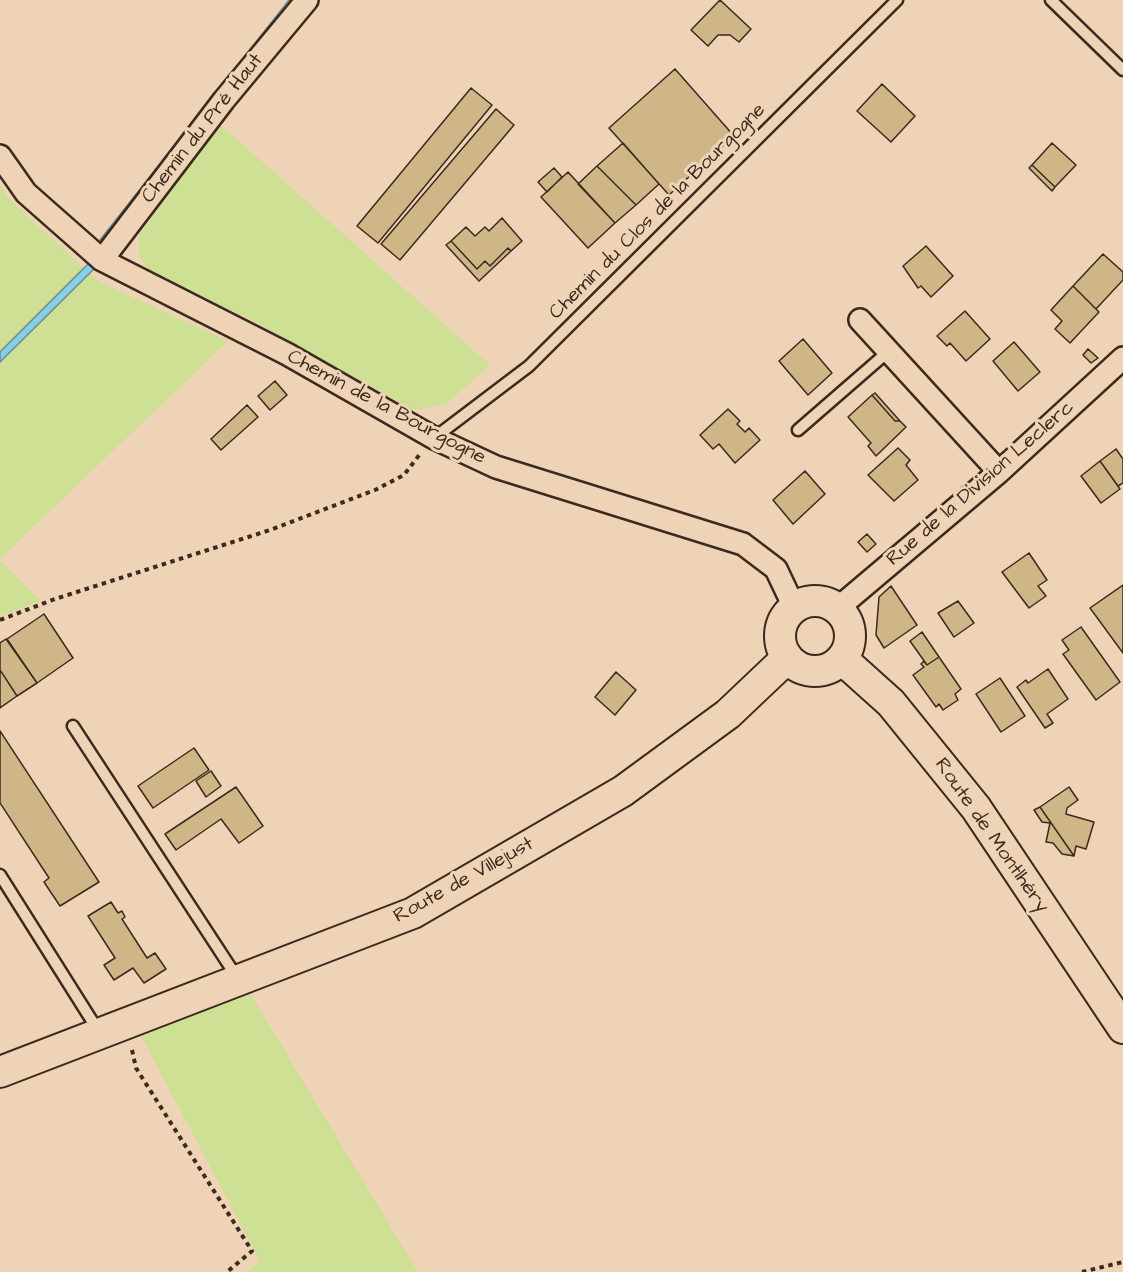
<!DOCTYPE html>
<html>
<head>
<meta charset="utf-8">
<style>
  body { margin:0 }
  canvas { display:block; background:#efd3b6 }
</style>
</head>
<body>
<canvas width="1123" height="1272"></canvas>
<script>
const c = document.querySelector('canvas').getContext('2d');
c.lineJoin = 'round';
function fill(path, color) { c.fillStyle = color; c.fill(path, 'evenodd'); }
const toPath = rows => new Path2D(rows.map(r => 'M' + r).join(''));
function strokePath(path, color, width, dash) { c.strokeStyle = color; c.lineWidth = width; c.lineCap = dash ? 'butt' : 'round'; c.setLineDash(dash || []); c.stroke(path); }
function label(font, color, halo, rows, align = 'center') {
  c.font = font + ' "Architects Daughter",sans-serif'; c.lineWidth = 6; c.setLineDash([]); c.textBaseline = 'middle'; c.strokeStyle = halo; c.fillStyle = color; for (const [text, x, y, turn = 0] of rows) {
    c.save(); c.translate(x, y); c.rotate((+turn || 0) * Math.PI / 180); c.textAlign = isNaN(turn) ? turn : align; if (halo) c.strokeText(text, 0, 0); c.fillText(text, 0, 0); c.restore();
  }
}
fill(toPath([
  [220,124,490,365,446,404,413,410,252,320,151,274,139,256,139,235],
  [0,185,10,200,98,281,228,341,0,559],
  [0,560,41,601,0,616],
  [250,993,418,1272,247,1272,260,1261,141,1036]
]), '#cee094');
const water = toPath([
  [289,0,299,0,105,240,100,240,289,0],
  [92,260,97,266,0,362,0,352,92,260]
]);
fill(water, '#86cfe6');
strokePath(water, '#688d96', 1.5);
const building = toPath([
  [720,0,751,29,739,42,730,35,718,35,708,46,691,30,720,0],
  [675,69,734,136,669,195,609,128,675,69],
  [882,84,915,116,891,142,857,111,882,84],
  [471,88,492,105,378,243,357,226,471,88],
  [496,109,514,125,400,260,381,244,496,109],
  [623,143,659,184,636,205,597,166,623,143],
  [1052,143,1076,165,1055,187,1032,165,1052,143],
  [1032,165,1055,187,1052,191,1029,168,1032,165],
  [597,166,636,205,615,223,578,184,597,166],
  [554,168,562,177,547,192,538,182,554,168],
  [568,172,615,223,588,248,541,197,568,172],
  [502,218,522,241,511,251,508,248,490,266,485,261,477,269,451,241,466,227,475,236,485,227,489,231,502,218],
  [451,241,477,269,485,261,490,266,508,248,511,251,479,281,446,245,451,241],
  [926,246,953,276,931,297,921,286,918,288,903,266,926,246],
  [1103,254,1123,272,1123,280,1096,309,1073,286,1103,254],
  [1073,286,1099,312,1070,343,1055,329,1062,321,1051,310,1073,286],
  [965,311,990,339,966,361,950,343,947,346,937,336,965,311],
  [803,339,832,373,808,395,779,361,803,339],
  [1014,342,1040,372,1018,391,993,361,1014,342],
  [1088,349,1098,358,1091,363,1083,355,1088,349],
  [275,381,287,395,270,410,258,396,275,381],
  [875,393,900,421,895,421,872,395,875,393],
  [872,395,895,421,900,421,906,427,876,456,868,446,871,443,848,417,872,395],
  [247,405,258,417,221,450,211,439,247,405],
  [728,409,740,421,737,424,745,432,749,428,760,440,735,463,719,444,713,449,700,435,728,409],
  [898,448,910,460,906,465,918,480,894,501,868,475,898,448],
  [1116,449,1123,459,1123,483,1118,486,1100,461,1116,449],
  [1100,461,1120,489,1101,503,1081,476,1100,461],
  [805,471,825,494,793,524,773,500,805,471],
  [867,534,876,544,867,552,858,542,867,534],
  [1029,553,1047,580,1038,586,1046,596,1029,608,1002,572,1029,553],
  [1123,585,1123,653,1090,608,1123,585],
  [891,586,917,625,884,648,876,635,879,597,891,586],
  [958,601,974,623,954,637,938,613,958,601],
  [44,614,73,658,37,683,7,639,44,614],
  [1081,627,1120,682,1096,700,1063,654,1069,650,1062,640,1081,627],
  [922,632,939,657,927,665,910,641,922,632],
  [6,639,37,683,17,696,0,670,0,643,6,639],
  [939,657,961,689,955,694,958,700,943,710,939,704,936,707,913,675,924,667,921,664,924,661,927,665,939,657],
  [1048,669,1068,699,1047,714,1053,723,1045,728,1017,687,1026,680,1028,683,1048,669],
  [0,670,17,696,0,708,0,670],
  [616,672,636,690,615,715,595,697,616,672],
  [1000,678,1025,716,1001,732,976,694,1000,678],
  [0,731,99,882,60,906,44,882,49,878,0,803,0,731],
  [194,748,209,770,153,808,138,786,194,748],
  [211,771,221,786,206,797,196,781,211,771],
  [236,787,263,826,239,843,221,819,176,850,165,834,236,787],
  [1069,787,1078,800,1067,808,1066,814,1094,822,1086,849,1076,846,1074,856,1040,807,1069,787],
  [1040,807,1074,856,1062,854,1053,843,1046,842,1050,823,1042,822,1034,810,1040,807],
  [111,902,118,913,122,911,125,917,122,919,147,958,155,953,166,969,144,983,133,968,114,980,104,965,115,958,88,916,111,902]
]);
fill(building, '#cfb686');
strokePath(building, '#3b2a1e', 1.5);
const lane = toPath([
  [1051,0,1123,70],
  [798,430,890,350],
  [434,438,529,366,897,0],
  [73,726,238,979],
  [0,875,99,1032]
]);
const street = toPath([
  [0,156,26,193,102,260,287,354,434,438,496,467,743,544,776,569,794,607],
  [102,260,224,100,307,0],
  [860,320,999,472],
  [838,608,999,472,1123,358]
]);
const secondary = toPath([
  '780 636a35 35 0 1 1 70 0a35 35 0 1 1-70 0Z',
  [842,659,891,703,976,808,1123,1028],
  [0,1072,413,913,623,791,728,714,787,658]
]);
strokePath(lane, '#3b2a1e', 15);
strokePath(street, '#3b2a1e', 26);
strokePath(secondary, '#3b2a1e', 34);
strokePath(toPath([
  [0,620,55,599,270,530,375,490,404,475,420,454],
  [132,1050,136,1068,252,1251,227,1272],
  [1082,1272,1123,1262]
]), '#3b2a1e', 4, [4.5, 4.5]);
strokePath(lane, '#efd3b6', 10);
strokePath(street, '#efd3b6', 21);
strokePath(secondary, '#efd3b6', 30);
label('20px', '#3b2a1e', '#efd3b6', [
  ["Chemin du Pré Haut",203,129,-52],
  ["Chemin du Clos de la Bourgogne",658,212,-45],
  ["Chemin de la Bourgogne",386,408,28],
  ["Rue de la Division Leclerc",981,484,-41],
  ["Route de Montlhéry",991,836,55],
  ["Route de Villejust",464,881,-29]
]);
</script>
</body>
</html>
